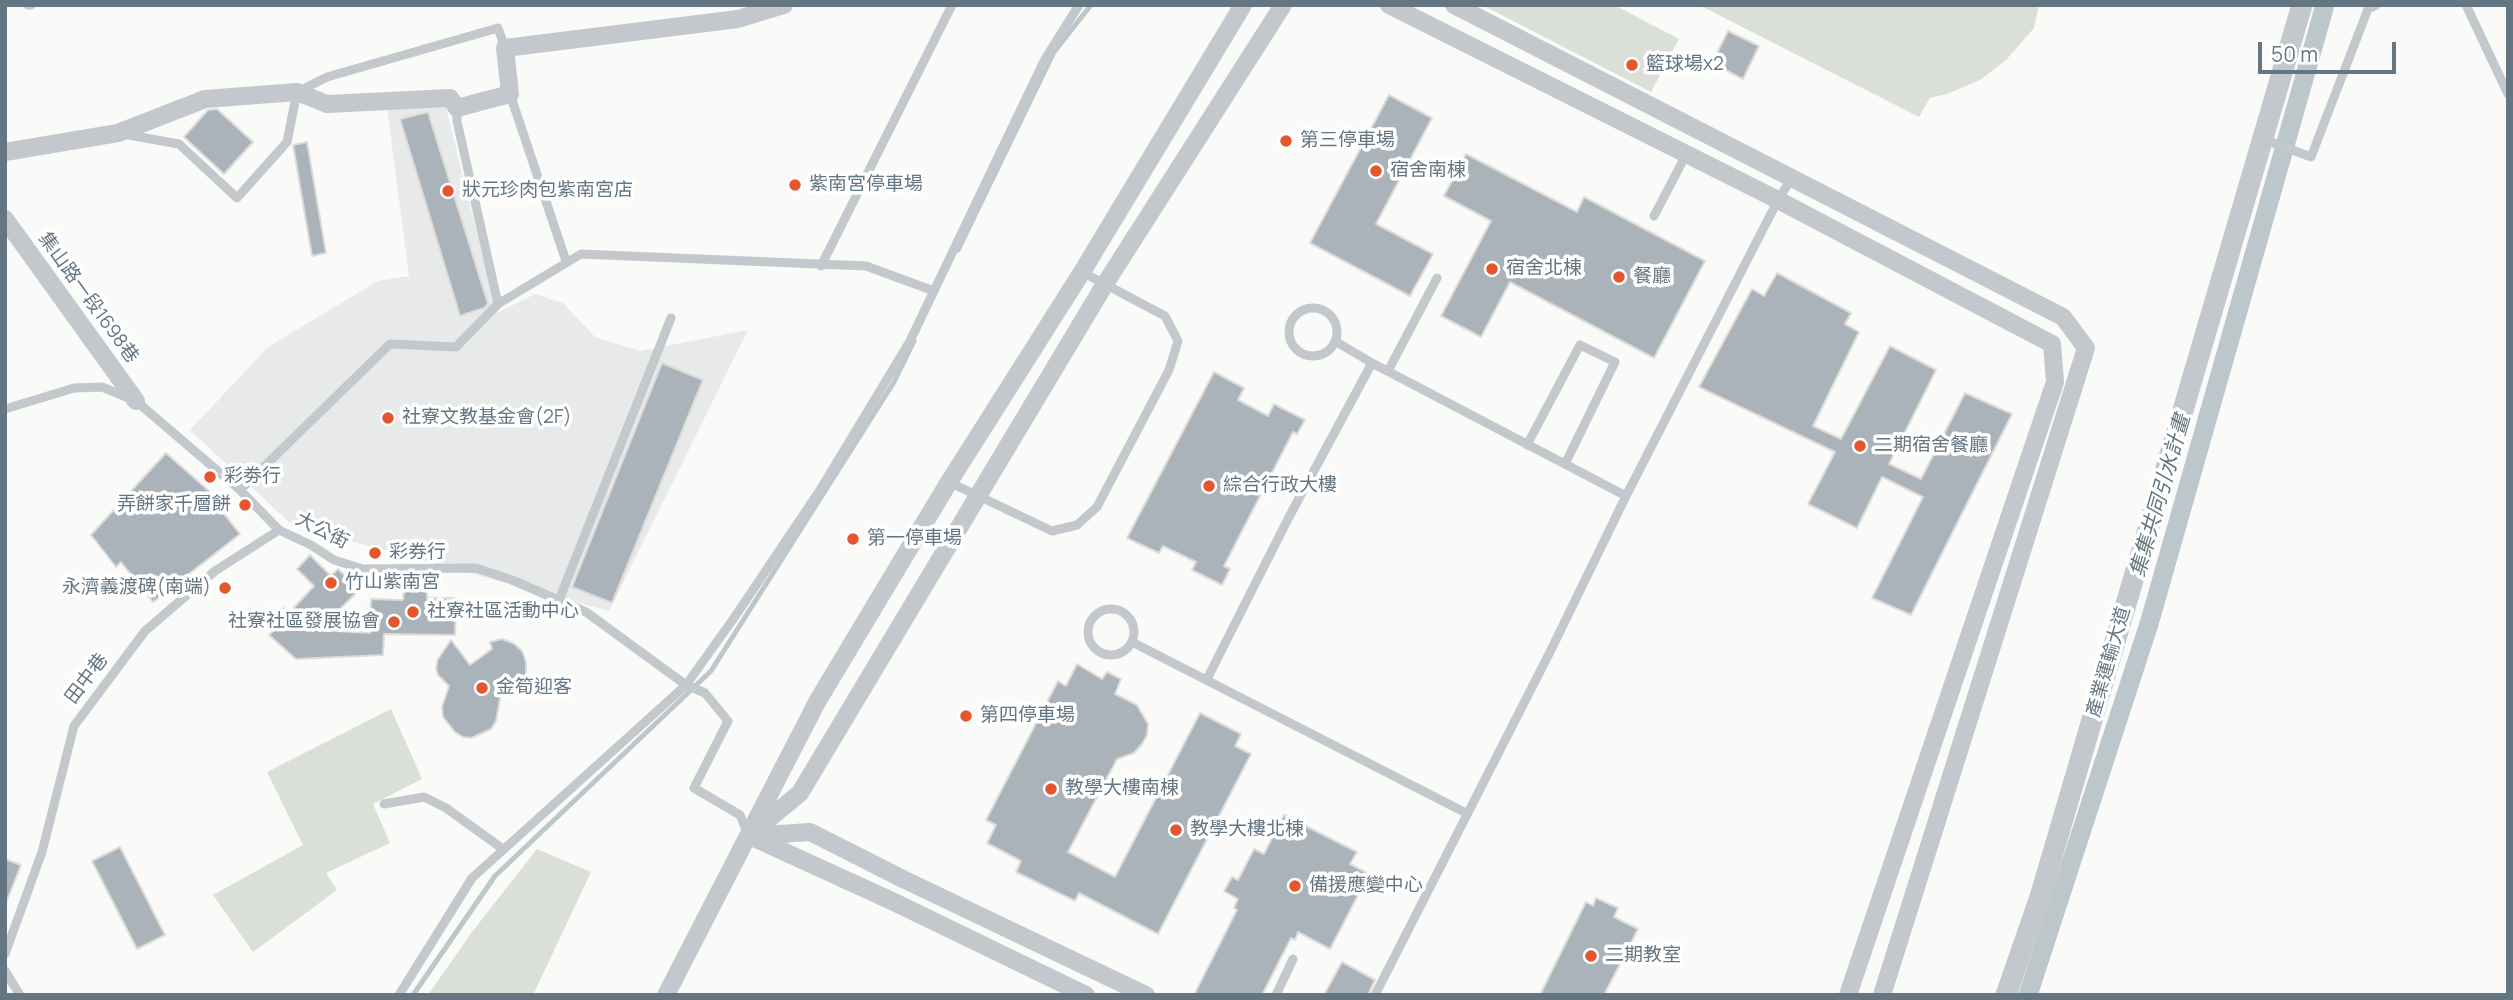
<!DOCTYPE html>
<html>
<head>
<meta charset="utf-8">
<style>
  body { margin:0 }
  #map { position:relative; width:2513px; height:1000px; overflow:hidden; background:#fafaf8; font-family:Manrope,sans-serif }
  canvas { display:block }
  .frame { position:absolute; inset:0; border:7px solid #657683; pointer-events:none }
  .scale { position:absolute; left:2258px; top:42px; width:138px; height:32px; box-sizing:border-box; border:4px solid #657683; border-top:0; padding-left:9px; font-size:21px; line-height:24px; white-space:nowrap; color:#657683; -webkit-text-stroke:5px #fff; paint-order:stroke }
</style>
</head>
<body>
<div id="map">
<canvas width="2513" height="1000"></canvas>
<div class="frame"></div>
<div class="scale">50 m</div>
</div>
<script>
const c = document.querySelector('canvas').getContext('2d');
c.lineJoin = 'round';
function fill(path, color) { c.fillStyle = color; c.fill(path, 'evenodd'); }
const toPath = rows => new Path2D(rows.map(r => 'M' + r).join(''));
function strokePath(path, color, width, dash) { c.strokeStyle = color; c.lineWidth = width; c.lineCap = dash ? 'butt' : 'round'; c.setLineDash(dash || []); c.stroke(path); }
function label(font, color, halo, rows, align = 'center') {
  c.font = font + ' Manrope,"Noto Sans TC",sans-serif'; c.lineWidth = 7; c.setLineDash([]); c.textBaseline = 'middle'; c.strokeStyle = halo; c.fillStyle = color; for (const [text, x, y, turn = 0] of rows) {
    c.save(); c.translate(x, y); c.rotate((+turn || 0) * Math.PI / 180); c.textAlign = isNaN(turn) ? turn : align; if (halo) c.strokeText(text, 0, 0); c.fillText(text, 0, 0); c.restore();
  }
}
fill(toPath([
  [387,108,446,108,497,313,535,294,563,303,595,337,640,351,748,330,609,611,292,525,190,430,268,347,378,281,409,276]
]), '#e8e9e9');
fill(toPath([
  [1482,5,1614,5,1679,39,1651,92],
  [1699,5,2039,5,2034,28,2006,60,1980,80,1947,94,1930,98,1919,117],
  [391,709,422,779,373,804,390,843,326,873,337,890,253,952,213,895,303,845,267,772],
  [537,849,591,872,533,995,428,995,472,932]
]), '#dadfd7');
strokePath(toPath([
  [958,250,1054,52,1091,5],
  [413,995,495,876,711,671,894,382,914,341]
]), '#bbc7cb', 5);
strokePath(toPath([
  [2028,995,2149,624,2325,5]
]), '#bbc7cb', 19);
const building = toPath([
  [1728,31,1759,46,1743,79,1712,63,1728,31],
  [1389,95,1432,118,1376,224,1433,254,1410,296,1310,243,1389,95],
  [217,109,253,142,224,174,184,137,208,110,217,109],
  [428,112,488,304,484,308,460,316,400,119,428,112],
  [307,142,326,253,312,256,293,145,307,142],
  [1466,154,1577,212,1584,197,1705,261,1654,358,1510,282,1481,337,1441,316,1491,221,1444,196,1466,154],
  [1777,273,1851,313,1845,324,1859,332,1813,426,1841,439,1890,346,1936,370,1889,464,1921,479,1965,393,2012,414,1911,615,1872,598,1923,497,1882,477,1857,528,1808,504,1835,452,1699,387,1752,289,1764,296,1777,273],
  [662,363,703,380,612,603,572,587,662,363],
  [1214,372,1244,388,1238,400,1268,416,1274,404,1305,420,1297,434,1293,432,1224,566,1230,569,1222,585,1192,570,1196,562,1163,546,1159,553,1127,538,1214,372],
  [166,453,210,492,208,494,240,534,153,602,121,562,116,567,91,535,166,453],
  [310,555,331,576,338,569,359,590,319,630,370,633,371,599,403,600,404,590,427,591,427,598,456,598,455,635,384,634,383,655,296,659,269,635,279,625,273,620,283,608,289,613,314,586,297,569,310,555],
  [502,639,513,643,522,651,526,662,526,674,519,684,501,693,496,721,491,729,471,738,463,737,455,732,443,717,442,707,449,686,438,675,436,668,438,659,451,640,470,665,492,649,490,642,502,639],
  [1077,664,1102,679,1107,672,1121,679,1115,694,1137,705,1148,724,1147,735,1142,744,1134,753,1117,759,1068,852,1115,877,1200,713,1241,734,1235,746,1251,754,1158,934,1079,893,1075,901,1016,872,1021,861,987,843,996,825,986,820,1058,681,1066,686,1077,664],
  [1284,815,1357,852,1350,864,1369,874,1330,949,1298,932,1295,940,1291,938,1262,995,1194,995,1237,910,1234,908,1238,899,1224,891,1232,877,1238,880,1254,849,1264,854,1284,815],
  [120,847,165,935,137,949,92,861,120,847],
  [5,859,21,865,6,903,5,903,5,859],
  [1596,898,1618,908,1614,917,1638,929,1604,995,1540,995,1586,902,1593,906,1596,898],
  [1342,962,1375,980,1368,995,1324,995,1342,962]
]);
fill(building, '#aab3b9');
strokePath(building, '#dcdcda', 2);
strokePath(toPath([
  [28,5,31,5],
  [2466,5,2508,94],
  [510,94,566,261],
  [457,108,457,121,498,304],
  [123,134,179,144,237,198,287,142,297,92,327,77,498,28,505,48],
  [2263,139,2311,157,2368,9,2376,5],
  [1654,216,1687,153],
  [821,266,952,5],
  '1289 332a24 24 0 1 1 48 0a24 24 0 1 1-48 0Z',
  [1335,341,1372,363,1626,496],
  [1388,371,1437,278],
  [5,409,74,388,102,387,136,401,240,490,279,530,311,545,334,560,363,569,476,568,512,580,586,612,686,685,705,693,728,721,694,788,740,815,748,834],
  [1527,445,1580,345,1615,362,1565,464],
  [949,482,1052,531,1077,525,1097,507,1169,370,1178,341,1165,316,1082,272],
  [240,490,390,344,456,347,498,304,581,254,866,266,934,291],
  [559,600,671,318],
  '1088 632a23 23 0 1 1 46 0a23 23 0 1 1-46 0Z',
  [1132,642,1466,813],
  [1207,679,1289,517,1372,363],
  [384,804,424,797,446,808,503,849],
  [5,954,42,852,74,726,145,631,215,571,279,530],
  [5,971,20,995],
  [399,995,472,878,686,685,734,618,820,490,910,341,1044,61,1079,5],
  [1276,995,1293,959],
  [1375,995,1550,652,1626,496,1778,200,1791,179]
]), '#c3c8cc', 9);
strokePath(toPath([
  [1389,5,1778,200,2052,344,2055,382,1848,995],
  [1454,5,2063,317,2086,348,1882,995],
  [5,152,118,133,205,99,297,92,327,104,450,98,457,108,510,94,505,48,738,19,784,5],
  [5,219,136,401],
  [754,831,800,793,1105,284,1283,5],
  [749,836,810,832,905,880,1146,995],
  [752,837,894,902,1086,995],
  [666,995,817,702,949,482,1082,272,1243,5]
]), '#c3c8cc', 18);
strokePath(toPath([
  [2006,995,2040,897,2302,5]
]), '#c3c8cc', 21);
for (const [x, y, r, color] of [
  [1632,65,7,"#e4572e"],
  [1286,141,7,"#e4572e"],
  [1376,171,7,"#e4572e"],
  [795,185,7,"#e4572e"],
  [448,191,7,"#e4572e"],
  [1492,269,7,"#e4572e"],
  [1619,277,7,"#e4572e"],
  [388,418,7,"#e4572e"],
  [1860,446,7,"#e4572e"],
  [210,477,7,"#e4572e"],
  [1209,486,7,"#e4572e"],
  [245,505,7,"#e4572e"],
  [853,539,7,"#e4572e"],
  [375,553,7,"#e4572e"],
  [331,583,7,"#e4572e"],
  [225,588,7,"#e4572e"],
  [413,612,7,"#e4572e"],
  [394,622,7,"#e4572e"],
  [482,688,7,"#e4572e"],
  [966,716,7,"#e4572e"],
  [1051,789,7,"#e4572e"],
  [1176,830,7,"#e4572e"],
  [1295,886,7,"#e4572e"],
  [1591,956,7,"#e4572e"]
]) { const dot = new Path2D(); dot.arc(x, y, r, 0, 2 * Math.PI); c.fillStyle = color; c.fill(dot); strokePath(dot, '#fff', 2.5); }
label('19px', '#657683', '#fff', [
  ["籃球場x2",1646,65],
  ["第三停車場",1300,141],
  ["宿舍南棟",1390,171],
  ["紫南宮停車場",809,185],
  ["狀元珍肉包紫南宮店",462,191],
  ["宿舍北棟",1506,269],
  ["餐廳",1633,277],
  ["社寮文教基金會(2F)",402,418],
  ["二期宿舍餐廳",1874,446],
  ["彩劵行",224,477],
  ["綜合行政大樓",1223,486],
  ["弄餅家千層餅",231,505,"right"],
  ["第一停車場",867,539],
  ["彩券行",389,553],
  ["竹山紫南宮",345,583],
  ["永濟義渡碑(南端)",211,588,"right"],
  ["社寮社區活動中心",427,612],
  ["社寮社區發展協會",380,622,"right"],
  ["金筍迎客",496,688],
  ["第四停車場",980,716],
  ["教學大樓南棟",1065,789],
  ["教學大樓北棟",1190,830],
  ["備援應變中心",1309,886],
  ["二期教室",1605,956]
], 'left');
label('19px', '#657683', '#fff', [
  ["集山路一段1698巷",88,298,54],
  ["大公街",322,531,27],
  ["產業運輸大道",2109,662,-74],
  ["田中巷",87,679,-53]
]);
label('italic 21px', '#60757c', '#fff', [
  ["集集共同引水計畫",2161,496,-74]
]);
</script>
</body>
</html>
